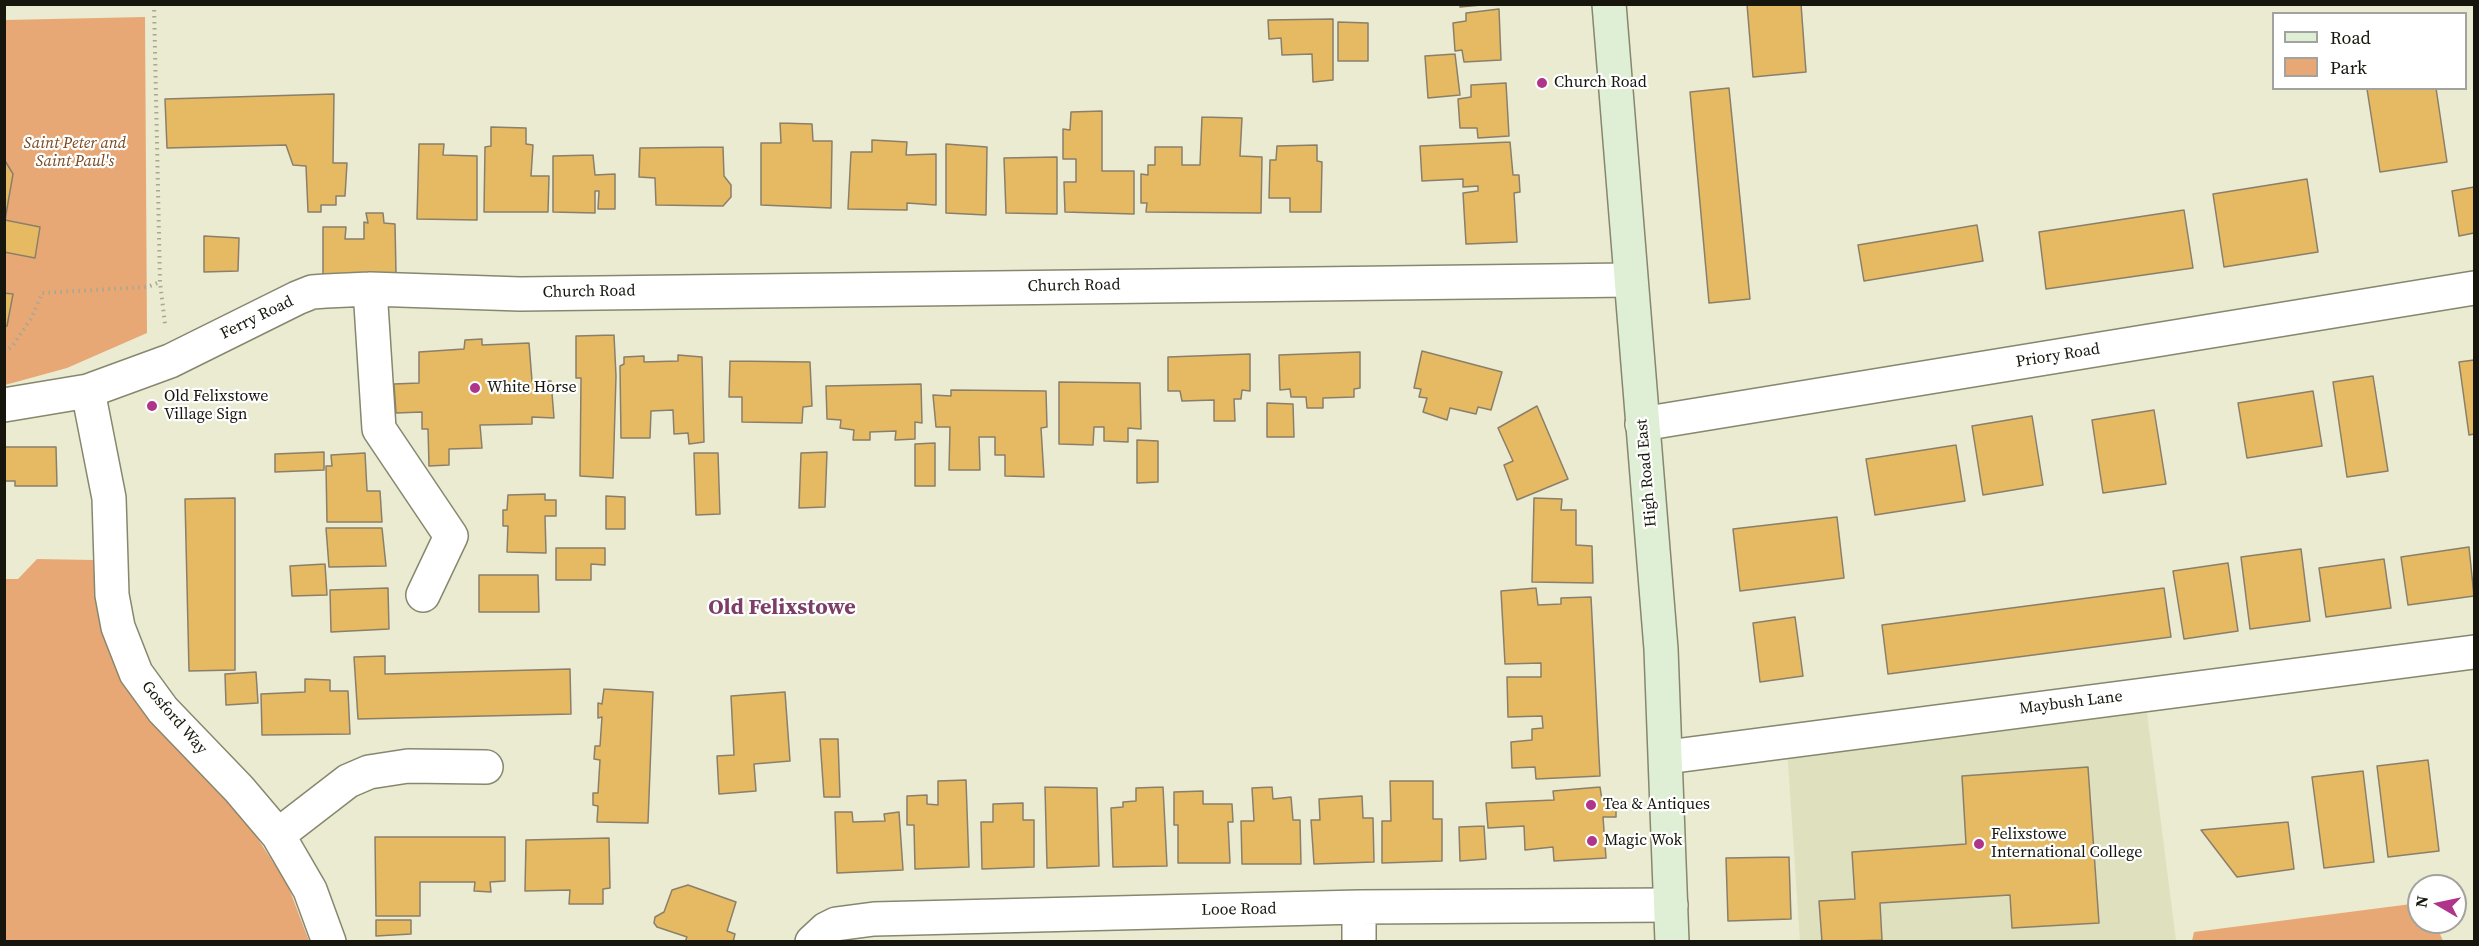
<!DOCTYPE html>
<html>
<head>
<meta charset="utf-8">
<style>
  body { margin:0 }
  #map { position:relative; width:2479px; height:946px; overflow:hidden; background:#eaebd1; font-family:"Source Serif 4",serif }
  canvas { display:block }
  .frame { position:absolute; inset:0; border:6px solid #16160c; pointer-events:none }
  .legend { position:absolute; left:2272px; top:12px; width:195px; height:78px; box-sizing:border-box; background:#fff; border:2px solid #a2a29e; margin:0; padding:8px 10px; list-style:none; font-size:18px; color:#16160c }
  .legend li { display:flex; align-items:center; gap:12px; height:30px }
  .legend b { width:30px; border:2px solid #a2a29e }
  .north { position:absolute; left:2407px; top:874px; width:60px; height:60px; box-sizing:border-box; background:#fff; border:2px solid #a2a29e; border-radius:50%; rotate:279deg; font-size:16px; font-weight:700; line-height:24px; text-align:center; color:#16160c }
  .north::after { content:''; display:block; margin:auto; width:21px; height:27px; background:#ae3589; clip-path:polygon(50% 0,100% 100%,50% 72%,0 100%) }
</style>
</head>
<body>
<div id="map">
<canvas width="2479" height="946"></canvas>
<div class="frame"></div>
<ul class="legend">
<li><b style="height:8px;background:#dfefd5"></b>Road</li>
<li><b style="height:16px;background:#e8a876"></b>Park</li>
</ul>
<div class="north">N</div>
</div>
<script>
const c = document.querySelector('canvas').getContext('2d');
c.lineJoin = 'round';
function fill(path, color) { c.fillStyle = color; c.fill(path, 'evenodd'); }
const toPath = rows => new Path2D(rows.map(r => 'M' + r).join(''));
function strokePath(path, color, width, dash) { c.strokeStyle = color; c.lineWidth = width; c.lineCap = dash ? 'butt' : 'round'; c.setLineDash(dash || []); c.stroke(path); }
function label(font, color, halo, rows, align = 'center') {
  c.font = font + ' "Source Serif 4",serif'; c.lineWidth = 4.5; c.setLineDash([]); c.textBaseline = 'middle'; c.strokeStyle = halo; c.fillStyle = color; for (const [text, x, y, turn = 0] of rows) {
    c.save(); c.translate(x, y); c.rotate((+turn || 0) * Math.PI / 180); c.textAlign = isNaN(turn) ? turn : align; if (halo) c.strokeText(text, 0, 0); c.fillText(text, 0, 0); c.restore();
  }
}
fill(toPath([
  [2145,697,2176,941,1800,941,1787,747]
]), '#dfe0be');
fill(toPath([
  [145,17,147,333,67,368,5,385,5,20],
  [37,559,93,560,116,664,150,716,250,827,287,883,309,941,5,941,4,579,18,579],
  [2419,903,2419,922,2435,922,2443,941,2192,941,2194,932]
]), '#e8a876');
const building = toPath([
  [1460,4,1492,4,1460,7,1460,4],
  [1747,4,1801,4,1806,72,1753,77,1747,4],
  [1499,9,1501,60,1464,62,1462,50,1455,51,1453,23,1466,21,1466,13,1499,9],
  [1333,19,1333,80,1313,82,1312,54,1282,55,1281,38,1269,39,1268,20,1333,19],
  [1338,22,1368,23,1368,61,1338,61,1338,22],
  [1455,54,1460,95,1428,98,1425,56,1455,54],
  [1506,83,1509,136,1478,138,1477,128,1460,128,1458,99,1471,97,1471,85,1506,83],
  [1729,88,1750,299,1709,303,1690,92,1729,88],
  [2436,88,2447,162,2380,172,2367,89,2436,88],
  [334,94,333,163,347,163,345,196,336,196,336,205,321,205,321,212,308,212,306,166,293,165,286,145,167,148,165,99,334,94],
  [1102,111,1102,171,1134,171,1134,214,1065,212,1064,182,1076,182,1076,159,1063,159,1063,129,1070,130,1071,112,1102,111],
  [1202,117,1242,118,1240,156,1262,157,1261,213,1146,212,1147,203,1141,203,1141,174,1148,175,1148,165,1155,165,1155,147,1182,147,1182,165,1200,165,1202,117],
  [780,123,812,124,813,141,832,141,831,208,761,205,761,143,781,143,780,123],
  [491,127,526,128,526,144,533,145,531,176,549,176,548,212,484,212,485,147,491,146,491,127],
  [872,140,907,142,906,155,936,154,936,205,907,203,907,210,848,209,851,152,872,152,872,140],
  [1510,142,1513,175,1519,175,1520,192,1514,193,1517,242,1466,244,1463,193,1478,191,1478,186,1463,187,1463,179,1422,181,1420,146,1510,142],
  [419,144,444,144,443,155,477,156,477,220,417,219,419,144],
  [946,144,987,147,986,215,946,213,946,144],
  [1317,145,1317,161,1322,162,1321,212,1290,212,1290,198,1269,198,1270,160,1276,160,1277,146,1317,145],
  [723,147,724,176,731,185,731,197,723,206,656,205,655,178,639,177,640,148,723,147],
  [593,155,595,175,615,174,615,209,598,209,599,191,595,191,595,213,553,212,553,156,593,155],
  [1057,157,1057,214,1006,213,1004,158,1057,157],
  [4,159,13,174,5,220,40,227,35,258,4,252,4,159],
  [2307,179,2318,252,2224,267,2213,194,2307,179],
  [2474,187,2474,233,2459,236,2452,191,2474,187],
  [2184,210,2193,268,2046,289,2039,232,2184,210],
  [366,213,383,213,384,223,395,224,396,274,323,274,323,227,346,227,345,239,364,239,364,222,368,223,366,213],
  [1977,225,1983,261,1864,281,1858,245,1977,225],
  [204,236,239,238,238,271,204,272,204,236],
  [4,293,13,294,7,326,4,326,4,293],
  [614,335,616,376,613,478,580,476,581,378,576,378,576,336,614,335],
  [482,339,482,345,529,343,532,381,551,381,554,418,532,417,532,424,480,425,482,448,449,449,449,465,429,466,428,429,422,429,422,412,396,413,394,384,419,383,419,352,464,349,465,340,482,339],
  [1422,351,1502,372,1491,410,1478,407,1476,414,1450,408,1447,420,1423,412,1427,398,1419,397,1421,389,1414,388,1422,351],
  [1360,352,1360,388,1354,389,1354,397,1323,398,1323,408,1307,408,1306,397,1291,397,1290,389,1280,390,1279,355,1360,352],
  [1250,354,1250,391,1242,390,1241,399,1234,399,1235,421,1214,421,1214,400,1182,401,1180,391,1168,391,1168,357,1250,354],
  [678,355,702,357,704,442,689,444,688,433,674,434,673,410,651,411,650,438,621,438,620,366,624,364,624,357,644,356,644,362,678,361,678,355],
  [2474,360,2474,434,2469,435,2459,362,2474,360],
  [730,361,810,362,812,406,803,407,802,423,742,422,742,397,729,397,730,361],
  [2373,376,2388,471,2347,477,2333,382,2373,376],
  [1059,382,1140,383,1141,429,1128,428,1128,442,1104,441,1104,427,1094,427,1093,445,1059,444,1059,382],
  [921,384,922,423,915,422,915,439,895,440,896,431,870,432,870,440,853,440,854,430,840,428,841,420,827,419,826,386,921,384],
  [951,390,1046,391,1047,427,1041,428,1044,477,1005,476,1005,455,995,455,995,437,979,437,980,470,949,470,950,427,936,427,933,395,951,396,951,390],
  [2313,391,2322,446,2247,458,2238,403,2313,391],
  [1267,403,1293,404,1294,437,1267,437,1267,403],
  [1537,406,1568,479,1517,500,1504,465,1513,461,1498,428,1537,406],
  [2154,410,2166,484,2103,493,2092,420,2154,410],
  [2032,416,2043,485,1983,495,1972,426,2032,416],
  [1137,440,1158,441,1158,482,1137,483,1137,440],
  [935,443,935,486,915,486,915,444,935,443],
  [1956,445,1965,501,1875,515,1866,459,1956,445],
  [4,447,56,447,57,486,15,486,15,481,4,481,4,447],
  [324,452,324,470,275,472,275,454,324,452],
  [827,452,825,507,799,508,801,453,827,452],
  [365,453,367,491,380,491,382,522,327,522,326,466,332,466,331,455,365,453],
  [694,453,718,453,720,514,696,515,694,453],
  [545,494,545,500,556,500,556,516,545,516,546,553,507,552,508,526,503,526,503,510,507,510,508,495,545,494],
  [606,496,625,497,625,529,606,529,606,496],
  [235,498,235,670,189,671,185,499,235,498],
  [1534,498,1562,499,1561,510,1576,510,1576,545,1592,546,1593,583,1532,582,1534,498],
  [1837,517,1844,578,1740,591,1733,529,1837,517],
  [326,528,382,528,386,566,329,567,326,528],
  [2469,547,2474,596,2408,605,2401,557,2469,547],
  [556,548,605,548,605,565,591,564,591,580,556,580,556,548],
  [2301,549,2310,621,2250,629,2241,557,2301,549],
  [2384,559,2391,608,2326,617,2319,568,2384,559],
  [2228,563,2238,631,2184,639,2173,571,2228,563],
  [325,564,327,595,292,596,290,566,325,564],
  [479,575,538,575,539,612,479,612,479,575],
  [388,588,389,629,331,632,330,590,388,588],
  [1536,588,1538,605,1561,604,1561,598,1591,597,1600,776,1536,779,1535,767,1512,768,1511,742,1532,740,1532,729,1543,728,1542,716,1508,717,1507,677,1541,677,1541,663,1505,664,1501,591,1536,588],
  [2164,588,2171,637,1888,674,1882,625,2164,588],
  [1795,617,1803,676,1760,682,1753,623,1795,617],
  [385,656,385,674,570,669,571,714,358,719,354,657,385,656],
  [256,672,258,703,226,705,225,674,256,672],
  [305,679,330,680,330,691,348,691,350,734,262,735,261,694,305,692,305,679],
  [604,689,653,692,648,823,597,822,598,806,593,805,593,793,598,793,600,760,594,759,595,746,600,746,602,717,598,718,598,703,602,704,604,689],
  [785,692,790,761,754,764,756,791,719,794,717,756,734,755,731,696,785,692],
  [820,739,838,739,840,797,824,797,820,739],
  [2428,760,2439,851,2388,857,2377,766,2428,760],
  [2088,767,2099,923,2012,928,2010,895,1880,903,1882,940,1822,942,1819,901,1855,899,1852,852,1966,844,1962,776,2088,767],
  [2363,771,2374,862,2324,868,2312,777,2363,771],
  [966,780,969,867,915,869,914,825,907,825,907,796,927,795,927,804,938,805,938,781,966,780],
  [1390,781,1433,781,1433,819,1442,819,1442,861,1382,863,1382,821,1391,821,1390,781],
  [1045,787,1097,788,1099,866,1047,868,1045,787],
  [1163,787,1167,866,1113,867,1111,808,1123,807,1123,802,1136,801,1136,788,1163,787],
  [1272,787,1273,799,1291,797,1293,820,1300,820,1301,864,1242,864,1241,821,1254,821,1252,788,1272,787],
  [1600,787,1602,800,1616,800,1616,817,1603,817,1606,858,1554,861,1553,847,1525,850,1524,826,1488,828,1486,803,1554,800,1553,791,1600,787],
  [1203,791,1203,804,1232,804,1233,822,1228,822,1230,863,1178,863,1178,825,1174,825,1174,792,1203,791],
  [1362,796,1363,818,1373,818,1374,862,1314,864,1311,820,1320,820,1319,799,1362,796],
  [1023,803,1023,820,1034,820,1034,867,982,869,981,822,993,822,993,804,1023,803],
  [835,812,852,812,853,822,885,821,884,814,899,812,903,870,837,873,835,812],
  [2288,822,2294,869,2237,877,2201,830,2288,822],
  [1484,826,1486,859,1460,861,1459,827,1484,826],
  [375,837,505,837,505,881,490,882,491,892,474,891,475,882,420,882,420,916,376,916,375,837],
  [609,838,610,888,603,889,603,904,569,904,570,890,525,891,526,840,609,838],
  [1789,857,1791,919,1728,921,1726,858,1789,857],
  [688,885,736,902,727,931,735,934,733,942,685,942,687,937,657,927,654,923,655,917,664,912,672,890,688,885],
  [376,920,411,920,411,934,376,936,376,920]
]);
fill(building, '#e5ba63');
strokePath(building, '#8b7f69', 1.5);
const street = toPath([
  [370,289,379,429,451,536,423,595],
  [88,391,109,498,112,595,118,627,136,673,163,710,239,789,278,835,310,890,329,942],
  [4,405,88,391,170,361,297,298,312,292,326,291,370,289,520,294,1629,280],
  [1642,424,2474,288],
  [1667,757,2474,652],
  [278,835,348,781,369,772,408,766,486,767],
  [1359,907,1359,942],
  [812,942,826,929,836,924,874,919,1359,907,1671,905]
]);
const secondary = toPath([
  [1609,4,1661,649,1672,942]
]);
strokePath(street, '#87876f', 36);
strokePath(secondary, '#87876f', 36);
strokePath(toPath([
  [154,4,160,282,165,324],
  [4,352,12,347,32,317,42,293,147,287,160,282]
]), '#a7a893', 4, [1.5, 4.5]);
strokePath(street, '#fff', 33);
strokePath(secondary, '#dfefd5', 33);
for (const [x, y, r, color] of [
  [1542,83,6,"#ae3589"],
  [475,388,6,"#ae3589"],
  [152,406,6,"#ae3589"],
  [1591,805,6,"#ae3589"],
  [1592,841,6,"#ae3589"],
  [1979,844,6,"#ae3589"]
]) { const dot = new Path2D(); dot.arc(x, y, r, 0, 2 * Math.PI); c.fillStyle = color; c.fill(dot); strokePath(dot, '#fff', 2); }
label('16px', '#16160c', '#fff', [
  ["Church Road",1554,83],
  ["White Horse",487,388],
  ["Old Felixstowe",164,397],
  ["Village Sign",164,415],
  ["Tea & Antiques",1603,805],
  ["Felixstowe",1991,835],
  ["International College",1991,853],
  ["Magic Wok",1604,841]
], 'left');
label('italic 16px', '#78471d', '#fff', [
  ["Saint Peter and",75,144],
  ["Saint Paul's",75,162]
]);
label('16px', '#16160c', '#fff', [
  ["Church Road",1074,286,-1],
  ["Church Road",589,292,-1],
  ["Ferry Road",257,318,-26],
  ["Priory Road",2058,356,-9],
  ["High Road East",1647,473,-95],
  ["Maybush Lane",2071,703,-7],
  ["Gosford Way",174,718,49],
  ["Looe Road",1239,910,-1]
]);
label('bold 22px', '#7c3e66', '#fff', [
  ["Old Felixstowe",782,608]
]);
</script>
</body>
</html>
